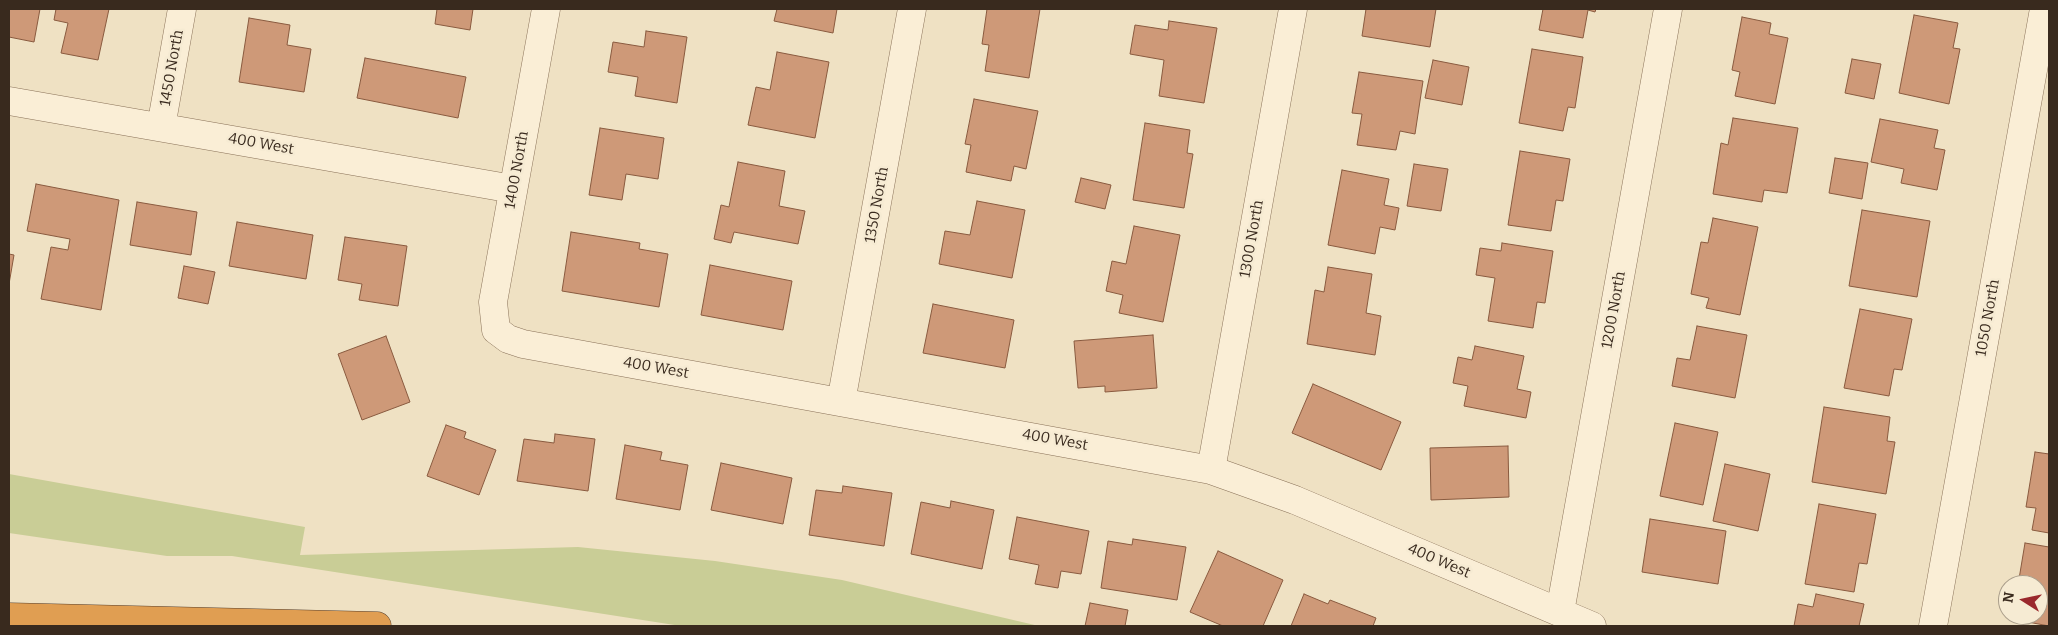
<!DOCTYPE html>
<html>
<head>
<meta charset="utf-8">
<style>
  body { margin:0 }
  #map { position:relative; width:2058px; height:635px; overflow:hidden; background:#efe1c3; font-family:Bitter,serif }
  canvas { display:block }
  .frame { position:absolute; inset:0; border:10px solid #392a1e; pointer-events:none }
  .north { position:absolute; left:1998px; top:575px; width:50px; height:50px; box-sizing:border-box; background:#f6ebd3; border:1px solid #aa9e8b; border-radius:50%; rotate:280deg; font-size:14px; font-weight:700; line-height:20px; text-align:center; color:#392a1e }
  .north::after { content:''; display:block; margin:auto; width:18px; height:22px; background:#9a282c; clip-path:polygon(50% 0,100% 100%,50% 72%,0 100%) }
</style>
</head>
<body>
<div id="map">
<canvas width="2058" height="635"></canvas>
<div class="frame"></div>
<div class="north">N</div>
</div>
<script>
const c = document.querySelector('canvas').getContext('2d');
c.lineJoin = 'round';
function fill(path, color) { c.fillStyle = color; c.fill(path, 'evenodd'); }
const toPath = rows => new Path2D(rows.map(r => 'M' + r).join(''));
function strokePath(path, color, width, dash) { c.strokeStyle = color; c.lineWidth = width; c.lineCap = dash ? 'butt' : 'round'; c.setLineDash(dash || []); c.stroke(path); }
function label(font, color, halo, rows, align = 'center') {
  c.font = font + ' Bitter,serif'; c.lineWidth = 5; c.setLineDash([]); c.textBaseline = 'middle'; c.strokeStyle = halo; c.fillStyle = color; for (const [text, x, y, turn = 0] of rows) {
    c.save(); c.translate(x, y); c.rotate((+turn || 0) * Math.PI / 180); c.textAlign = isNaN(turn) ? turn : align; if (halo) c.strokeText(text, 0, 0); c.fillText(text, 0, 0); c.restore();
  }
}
fill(toPath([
  [9,474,305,527,300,555,578,547,715,561,842,580,1039,626,681,626,232,556,167,556,9,533]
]), '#c9cd96');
const building = toPath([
  [9,9,40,9,34,42,9,37,9,9],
  [56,9,109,9,98,60,61,53,68,23,54,20,56,9],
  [437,9,473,9,470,30,435,24,437,9],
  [777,9,837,9,833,33,774,21,777,9],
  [987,9,1040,9,1029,78,985,71,989,45,982,44,987,9],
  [1366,9,1436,9,1430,47,1362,36,1366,9],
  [1543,9,1596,9,1595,12,1588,10,1583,38,1539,30,1543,9],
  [1914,15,1958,23,1953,48,1960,49,1949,104,1899,93,1914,15],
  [1742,17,1771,23,1769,34,1788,38,1775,104,1735,96,1740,72,1732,70,1742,17],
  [249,18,290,25,287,45,311,49,304,92,239,82,249,18],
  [1169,21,1217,28,1204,103,1159,96,1164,60,1130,54,1135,25,1168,30,1169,21],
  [646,31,687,37,677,103,635,96,638,77,608,72,613,42,644,47,646,31],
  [1532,49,1583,57,1575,108,1568,107,1563,131,1519,123,1532,49],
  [777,52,829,62,815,138,748,125,756,87,770,90,777,52],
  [365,58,466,77,458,118,357,98,365,58],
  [1852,59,1881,64,1874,99,1845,93,1852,59],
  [1433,60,1469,67,1462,105,1425,98,1433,60],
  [1359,72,1423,81,1415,134,1400,131,1396,150,1357,145,1362,114,1352,113,1359,72],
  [974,99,1038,111,1026,169,1014,166,1011,181,966,172,971,145,965,144,974,99],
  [1733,118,1798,128,1787,193,1764,190,1762,202,1713,194,1721,143,1728,145,1733,118],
  [1880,119,1938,130,1934,148,1945,150,1937,190,1901,183,1904,169,1871,162,1880,119],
  [1145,123,1190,130,1187,153,1193,154,1184,208,1133,200,1145,123],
  [600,128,664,138,658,179,626,174,622,200,589,195,600,128],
  [1520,151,1570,159,1563,201,1556,200,1551,231,1508,225,1520,151],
  [1835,158,1868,163,1862,199,1829,193,1835,158],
  [738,162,785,171,779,206,805,211,798,244,734,232,731,243,714,239,721,205,729,207,738,162],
  [1414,164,1448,169,1441,211,1407,206,1414,164],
  [1342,170,1389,179,1384,205,1399,208,1395,230,1380,227,1375,254,1328,245,1342,170],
  [1081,178,1111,185,1105,209,1075,202,1081,178],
  [36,184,119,200,101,310,41,299,51,247,68,250,70,239,27,231,36,184],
  [977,201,1025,210,1012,278,939,264,945,231,970,235,977,201],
  [137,202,197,212,191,255,130,245,137,202],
  [1862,210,1930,221,1917,297,1849,286,1862,210],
  [1713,218,1758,227,1740,315,1706,308,1709,298,1691,294,1701,242,1708,243,1713,218],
  [237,222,313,235,306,279,229,266,237,222],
  [1134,226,1180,235,1163,322,1119,313,1123,295,1106,291,1112,261,1126,264,1134,226],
  [571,232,640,243,639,249,668,254,659,307,562,291,571,232],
  [345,237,407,246,398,306,359,300,362,284,338,280,345,237],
  [1502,243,1553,251,1545,303,1537,302,1533,328,1488,321,1495,278,1476,275,1480,248,1501,251,1502,243],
  [9,254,14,255,9,284,9,254],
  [710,265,792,281,783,330,701,315,710,265],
  [184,266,215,272,208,304,178,298,184,266],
  [1328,267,1372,274,1366,313,1381,316,1375,355,1307,344,1315,290,1324,292,1328,267],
  [933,304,1014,320,1005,368,923,353,933,304],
  [1860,309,1912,319,1902,370,1894,369,1889,396,1844,388,1860,309],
  [1697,326,1747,335,1735,398,1672,386,1677,358,1690,360,1697,326],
  [1153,335,1157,388,1105,392,1105,386,1078,388,1074,341,1153,335],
  [386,336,410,402,362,420,338,354,386,336],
  [1475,346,1524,356,1517,389,1531,392,1526,418,1464,406,1468,386,1453,383,1458,357,1472,360,1475,346],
  [1313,384,1401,422,1381,470,1292,433,1313,384],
  [1824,407,1890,417,1887,441,1895,442,1886,494,1812,482,1824,407],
  [1675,423,1718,432,1703,505,1660,496,1675,423],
  [446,425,466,432,464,438,496,450,479,495,427,476,446,425],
  [555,434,595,439,588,491,517,481,524,439,554,443,555,434],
  [625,445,662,452,660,460,688,465,680,510,616,499,625,445],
  [1508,446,1509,497,1431,500,1430,448,1508,446],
  [2035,452,2049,454,2049,533,2032,530,2036,508,2026,507,2035,452],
  [721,463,792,478,783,524,711,510,721,463],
  [1725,464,1770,474,1758,531,1713,521,1725,464],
  [843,486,892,493,884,546,809,535,816,490,842,493,843,486],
  [951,501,994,510,982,569,911,554,921,502,950,508,951,501],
  [1819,504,1876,514,1867,564,1859,563,1854,592,1805,584,1819,504],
  [1017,517,1089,531,1081,574,1061,571,1058,588,1035,584,1039,565,1009,559,1017,517],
  [1650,519,1726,531,1718,584,1642,572,1650,519],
  [1133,539,1186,547,1177,600,1101,588,1108,541,1132,545,1133,539],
  [2025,543,2049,547,2049,626,2012,619,2013,615,2038,615,2038,585,2018,585,2025,543],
  [1218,551,1283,580,1263,626,1223,626,1190,612,1218,551],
  [1304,594,1328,604,1330,600,1376,618,1373,626,1291,626,1304,594],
  [1816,594,1864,604,1859,626,1794,626,1798,604,1813,607,1816,594],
  [1090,603,1128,610,1125,626,1085,626,1090,603]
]);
fill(building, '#ce9978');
strokePath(building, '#895a3f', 1);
const minor = toPath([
  [546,9,493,302,496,330,508,339,523,344,1211,470,1295,500,1592,626],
  [9,101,513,189],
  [161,127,182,9],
  [841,402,912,9],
  [1211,470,1293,9],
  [1560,612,1668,9],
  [1933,626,2044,9]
]);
const motorway = toPath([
  [9,617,377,626]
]);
strokePath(minor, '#8a7259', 29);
strokePath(motorway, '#57402e', 29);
strokePath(minor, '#faeed6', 28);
strokePath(motorway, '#e09e52', 28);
label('15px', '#392a1e', '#f6ebd3', [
  ["1450 North",172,68,-80],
  ["400 West",261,144,10],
  ["1400 North",517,170,-80],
  ["1350 North",877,205,-80],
  ["1300 North",1252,239,-80],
  ["1200 North",1614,310,-80],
  ["1050 North",1988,318,-80],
  ["400 West",656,368,10],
  ["400 West",1055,440,10],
  ["400 West",1439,561,23]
]);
</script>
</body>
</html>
